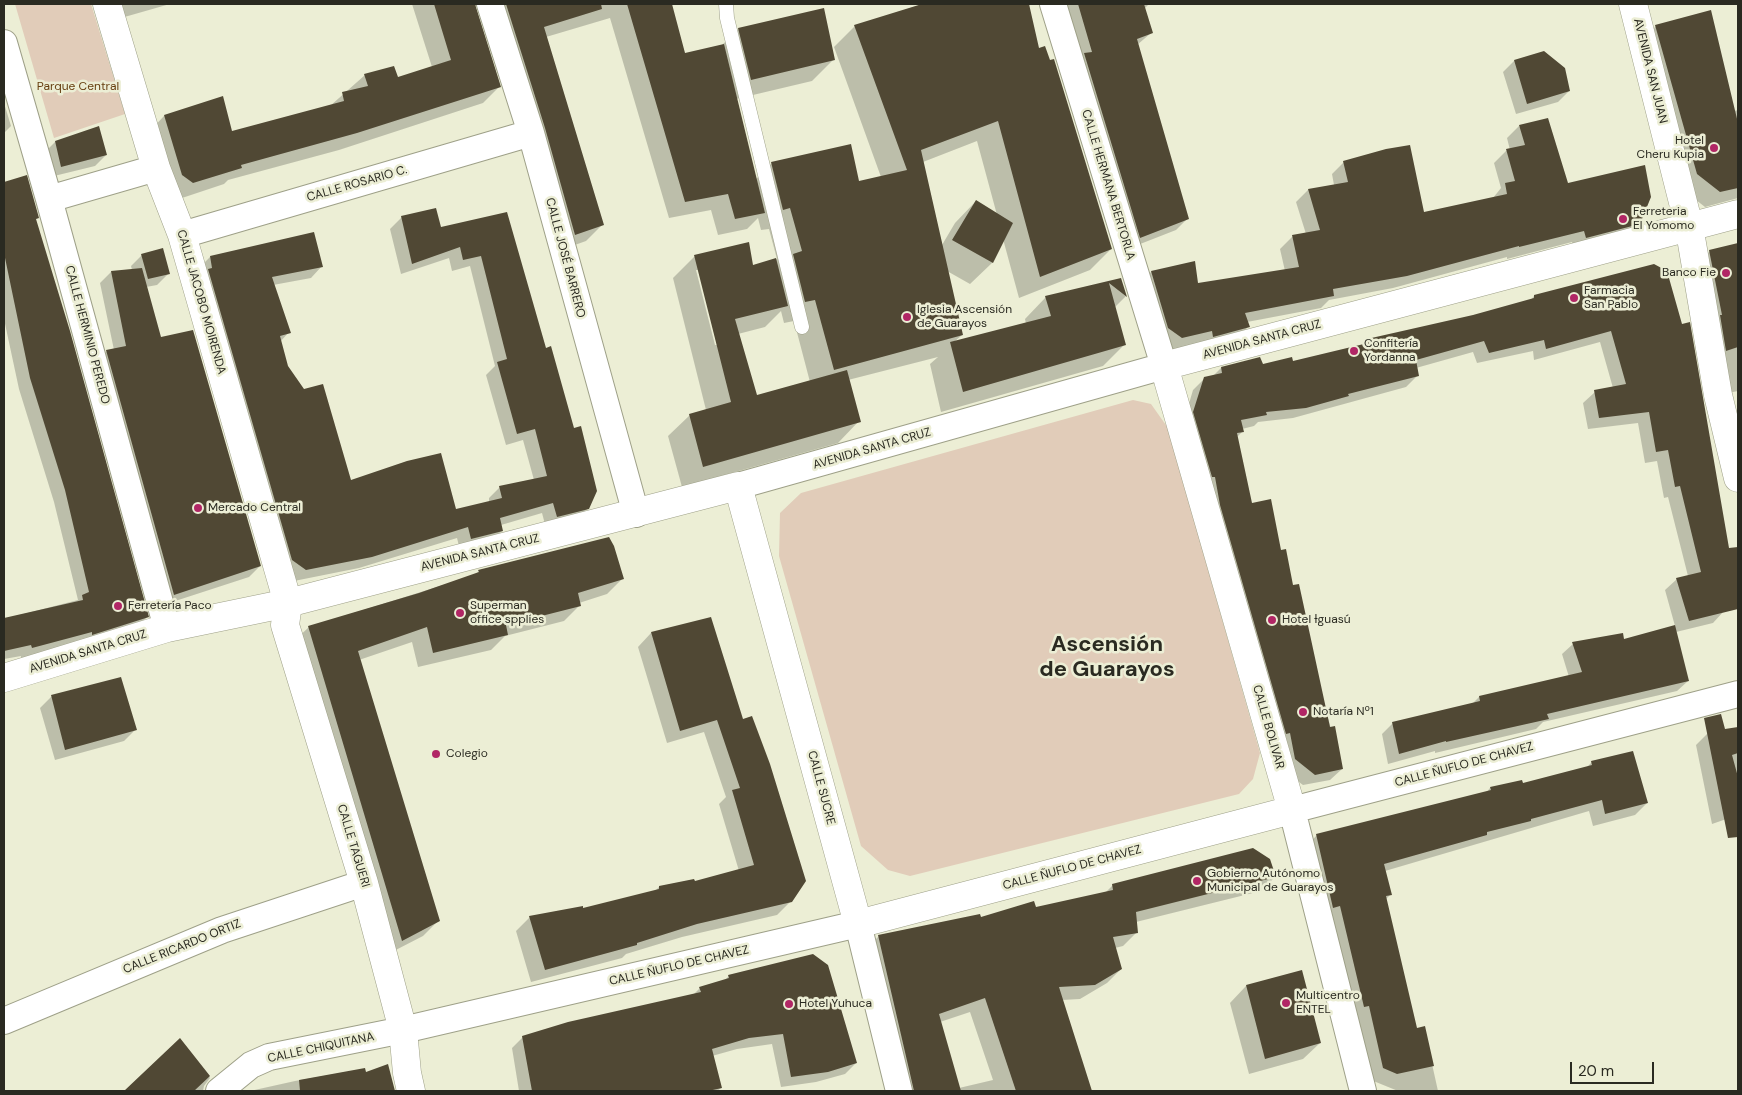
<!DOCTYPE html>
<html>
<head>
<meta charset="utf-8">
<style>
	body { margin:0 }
	#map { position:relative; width:1742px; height:1095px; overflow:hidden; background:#eceed5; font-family:"DM Sans",sans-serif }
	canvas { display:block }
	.frame { position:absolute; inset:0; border:5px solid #2a2a21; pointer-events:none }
	.scale { position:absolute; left:1570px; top:1062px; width:84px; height:22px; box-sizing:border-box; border:2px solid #2a2a21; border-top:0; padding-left:6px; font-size:15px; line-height:18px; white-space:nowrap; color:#2a2a21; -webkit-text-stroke:4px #eceed5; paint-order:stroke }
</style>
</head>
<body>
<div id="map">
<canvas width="1742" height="1095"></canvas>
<div class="frame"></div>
<div class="scale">20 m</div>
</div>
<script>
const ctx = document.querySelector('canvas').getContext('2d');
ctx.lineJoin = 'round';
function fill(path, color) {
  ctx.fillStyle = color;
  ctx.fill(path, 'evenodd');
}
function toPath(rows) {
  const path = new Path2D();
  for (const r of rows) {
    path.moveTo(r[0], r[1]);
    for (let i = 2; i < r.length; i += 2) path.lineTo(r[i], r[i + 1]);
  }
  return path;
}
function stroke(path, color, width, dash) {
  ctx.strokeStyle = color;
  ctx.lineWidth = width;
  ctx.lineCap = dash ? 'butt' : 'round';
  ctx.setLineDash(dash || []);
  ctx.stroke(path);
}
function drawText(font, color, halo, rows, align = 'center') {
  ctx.font = font + ' "DM Sans",sans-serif';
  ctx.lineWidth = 5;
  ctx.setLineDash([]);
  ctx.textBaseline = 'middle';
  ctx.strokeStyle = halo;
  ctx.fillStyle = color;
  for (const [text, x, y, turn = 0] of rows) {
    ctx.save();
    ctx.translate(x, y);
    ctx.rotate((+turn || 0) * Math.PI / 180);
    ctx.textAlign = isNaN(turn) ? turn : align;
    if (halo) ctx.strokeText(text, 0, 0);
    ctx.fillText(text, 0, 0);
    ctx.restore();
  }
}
fill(toPath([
	[15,4,91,4,125,114,54,138],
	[1133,400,1151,404,1168,428,1260,753,1253,779,1239,794,910,876,888,870,861,846,779,556,780,513,801,493]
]), '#e1ccb9');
fill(toPath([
	[118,4,170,4,121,18],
	[412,4,670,4,685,54,722,45,739,29,833,60,812,81,736,99,756,179,772,163,858,182,881,177,834,47,855,26,923,4,1028,4,1038,49,1111,249,1090,270,1019,298,1003,239,992,263,970,284,947,271,962,335,954,342,1026,324,1025,319,1046,297,1121,280,1126,296,1114,308,1124,345,1103,366,941,412,930,364,938,357,848,380,859,421,838,443,682,487,668,436,690,415,706,410,673,278,694,257,748,244,751,266,777,259,769,229,761,230,758,218,747,229,718,235,711,210,669,218,610,18,546,37,603,224,586,241,558,251,484,10,477,6,474,6,499,87,483,103,339,150,228,180,224,184,176,200,148,133,164,116,231,132,330,106,365,75,397,79,432,67],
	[977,141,997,215,976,201,955,223,942,245,923,162],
	[696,270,699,270,717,345,715,345],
	[781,311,784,323,794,321,810,382,756,397,738,334,765,327],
	[1065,4,1149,4,1144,9,1151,33,1137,45,1187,219,1176,230,1130,248],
	[1710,11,1734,111,1738,110,1738,198,1705,207,1682,189,1641,41,1656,26],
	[1544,52,1569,91,1558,102,1516,114,1503,72,1514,61],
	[4,103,11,126,4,133],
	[1519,126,1567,184,1639,223,1626,236,1574,250,1572,242,1507,259,1507,257,1393,288,1329,300,1321,308,1247,322,1248,327,1236,339,1200,343,1169,350,1139,285,1151,272,1194,262,1197,285,1285,271,1280,249,1292,237,1306,234,1296,202,1308,190,1334,185,1332,174,1344,162,1423,213,1493,198,1501,188,1494,163,1506,151,1510,150,1507,138],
	[55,142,106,155,95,166,50,177,44,153],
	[26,177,37,218,35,220,147,617,136,628,21,658,21,656,4,659,4,619,78,600,54,502,19,389,4,319,4,183],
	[506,213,588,508,576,520,546,528,542,513,501,525,502,531,490,542,460,550,457,538,359,568,294,581,199,268,210,257,322,266,311,278,273,285,289,332,280,342,287,366,350,482,455,510,489,502,489,498,500,487,534,480,523,440,506,445,486,375,495,366,470,266,452,271,449,258,401,274,390,229,402,217,440,229],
	[1738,244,1738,391,1728,393,1696,265,1710,251],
	[142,255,168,274,157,285,146,287,160,339,260,566,249,577,163,605,96,362,107,351,114,350,100,283,111,272,132,270,131,266],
	[1654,265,1728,549,1738,548,1738,575,1733,580,1724,611,1713,623,1676,632,1688,681,1677,691,1543,722,1536,729,1435,753,1435,751,1388,764,1382,734,1393,723,1472,704,1479,697,1569,677,1562,654,1573,644,1623,641,1675,626,1665,590,1677,579,1688,576,1668,497,1664,498,1657,461,1645,463,1638,423,1588,429,1583,403,1595,392,1613,388,1600,342,1534,360,1533,351,1477,363,1473,352,1416,368,1418,375,1406,387,1293,418,1258,422,1254,426,1242,429,1243,431,1237,437,1251,504,1280,551,1292,587,1342,769,1330,780,1303,785,1284,771,1183,424,1193,390,1205,378,1213,376,1221,368,1259,358,1262,365,1292,362,1361,346,1367,340,1473,316,1530,301,1534,296],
	[479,571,622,579,607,594,579,603,580,605,564,621,505,636,491,650,418,667,412,642,359,660,439,920,423,936,386,955,293,642,309,627,475,575],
	[710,619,791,901,777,915,682,937,626,954,622,958,531,982,516,931,530,917,583,910,654,892,659,887,694,883,739,871,719,804,726,797,704,732,667,743,638,647,651,633],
	[120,679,135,730,124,741,55,760,40,708,51,697],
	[1738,728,1738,815,1712,824,1696,745,1707,734],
	[1592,762,1647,803,1635,815,1593,826,1589,811,1385,871,1391,894,1385,900,1416,1029,1424,1028,1438,1091,1398,1091,1371,1080,1305,848,1317,835,1486,793,1490,788,1521,781,1522,784,1586,768],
	[1275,877,1261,891,1136,922,1137,932,1123,946,1115,948,1121,969,1107,983,1080,999,1062,1000,1090,1091,897,1091,864,951,879,936,1035,909,1105,893,1113,885],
	[970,1012,993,1080,959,1088,940,1022],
	[1301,972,1320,1043,1303,1059,1249,1074,1230,1003,1246,986],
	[729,976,856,1063,845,1074,816,1082,781,1087,772,1044,737,1049,712,1056,721,1088,717,1091,519,1091,512,1048,523,1037,692,996,700,988,725,980],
	[180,1040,210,1078,204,1086,203,1091,140,1091,134,1084],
	[387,1066,394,1091,250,1091,295,1081,364,1069,365,1073]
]), '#0003');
fill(toPath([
	[434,4,475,4,501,87,357,133,241,165,242,168,193,183,182,175,164,115,223,96,232,131,344,101,342,92,368,86,364,74,394,66,398,77,451,60],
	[506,4,601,4,602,9,544,27,604,225,575,235,545,128],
	[627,4,672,4,685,53,724,44,765,213,735,219,728,194,685,202],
	[922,4,1029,4,1039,48,1045,46,1050,60,1054,59,1112,249,1040,277,998,121,921,150,963,335,834,370,815,300,805,302,793,254,802,251,790,208,783,210,771,162,851,144,859,181,907,170,854,25],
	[1078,4,1144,4,1153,33,1137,39,1189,219,1140,238,1084,53,1092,52],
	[824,8,835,60,751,80,738,28],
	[1711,10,1738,123,1738,188,1720,192,1697,174,1655,25],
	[1544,51,1565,68,1570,91,1527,104,1514,60],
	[1548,118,1568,183,1645,165,1651,197,1640,224,1586,238,1584,231,1519,247,1519,246,1407,276,1333,289,1334,296,1245,313,1250,327,1213,337,1212,331,1182,338,1168,328,1151,271,1195,261,1198,283,1299,267,1292,235,1320,230,1308,189,1348,182,1343,161,1386,149,1410,145,1424,212,1507,194,1505,183,1515,181,1506,149,1525,145,1519,125],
	[99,126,107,155,61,167,55,141],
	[27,175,39,218,36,219,70,331,149,617,92,635,92,632,32,648,31,645,4,651,4,618,83,600,82,595,89,592,65,490,30,378,4,253,4,182],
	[976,200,1013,223,993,263,952,240],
	[436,208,441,227,507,212,546,348,551,346,574,428,581,426,597,491,589,509,557,517,553,503,500,518,503,531,471,539,468,527,372,557,306,570,292,560,208,269,212,268,210,256,314,232,323,267,272,277,291,333,280,336,288,366,304,389,323,384,351,480,407,461,441,453,456,509,502,498,499,486,547,476,535,429,517,434,497,362,507,359,481,256,463,260,460,247,412,264,401,216],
	[749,242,753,265,776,258,788,306,735,319,757,395,847,370,861,422,703,467,689,414,731,402,694,255],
	[1738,243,1738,347,1726,351,1720,315,1722,315,1709,250],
	[163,248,170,274,148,279,141,254],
	[1654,264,1667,271,1682,324,1690,322,1729,548,1738,547,1738,609,1689,621,1676,578,1701,572,1680,486,1675,487,1668,450,1656,452,1649,412,1599,418,1594,390,1626,384,1611,331,1546,349,1544,340,1489,353,1484,341,1416,360,1419,376,1348,394,1349,396,1306,408,1266,412,1267,415,1241,420,1244,432,1237,433,1252,503,1271,499,1281,550,1286,549,1293,585,1299,584,1330,727,1335,726,1343,769,1315,775,1295,759,1290,733,1286,734,1220,505,1215,477,1212,477,1193,412,1204,377,1222,373,1221,367,1260,357,1263,364,1292,357,1293,361,1368,343,1367,339,1473,315,1534,298,1534,295],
	[142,268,161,337,193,330,261,566,174,595,106,350,126,346,111,271],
	[1121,278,1127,297,1109,283,1126,345,963,392,950,342,1051,316,1045,296],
	[609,537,614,546,624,579,578,593,581,606,506,625,508,635,433,653,427,627,358,651,440,921,402,941,308,626,419,593,479,572,478,570],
	[711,617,743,719,752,716,770,764,806,881,792,902,697,924,637,943,637,945,545,970,529,916,583,906,583,908,659,889,659,886,694,879,695,881,754,865,732,790,740,788,717,720,680,731,651,632],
	[1675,625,1689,681,1547,714,1549,719,1446,742,1446,741,1399,754,1392,722,1480,701,1479,696,1582,672,1572,642,1623,633,1624,639],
	[121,677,137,730,65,750,51,695],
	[1721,714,1725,729,1738,727,1738,753,1732,755,1738,777,1738,837,1728,838,1704,718],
	[1633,751,1648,803,1605,814,1602,800,1531,819,1531,821,1487,832,1487,835,1384,864,1392,895,1386,896,1417,1028,1425,1026,1434,1066,1397,1074,1383,1068,1369,1006,1364,1007,1340,906,1333,908,1316,834,1491,790,1490,787,1522,780,1523,783,1592,765,1591,761],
	[1253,848,1270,859,1276,877,1136,912,1138,933,1113,937,1122,969,1095,985,1059,987,1092,1091,1016,1091,985,998,939,1014,961,1091,914,1091,878,935,980,914,981,917,1034,901,1036,907,1113,890,1112,884],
	[813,954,828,965,857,1063,828,1072,791,1077,783,1034,749,1038,712,1049,722,1088,708,1091,532,1091,522,1036,568,1022,701,992,699,987,729,978,728,975],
	[1302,970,1321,1043,1265,1059,1246,985],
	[180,1038,210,1076,194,1091,124,1091],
	[388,1064,395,1091,300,1091,299,1080,365,1068,366,1072]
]), '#504834');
const lane = toPath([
	[726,4,727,18,802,327]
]);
const street = toPath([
	[490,4,531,133,636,514],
	[4,43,49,199,167,628],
	[49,199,156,168],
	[182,235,531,133],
	[738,486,1164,366,1053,4],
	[4,1021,222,930,364,883],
	[219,1091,251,1065,269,1057,403,1030,858,924,899,1091],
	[1363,1091,1292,810,1738,694]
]);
const secondary = toPath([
	[107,4,156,168,182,235,288,603,285,625,364,883,403,1030,407,1073,411,1091],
	[1633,4,1689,226,1718,395,1738,478]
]);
const primary = toPath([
	[4,678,167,628,288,603,738,486,858,924,1292,810,1164,366,1738,214]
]);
stroke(lane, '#9ea088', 15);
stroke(street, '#9ea088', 28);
stroke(secondary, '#9ea088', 29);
stroke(primary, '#9ea088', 29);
stroke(lane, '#fff', 14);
stroke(street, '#fff', 26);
stroke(secondary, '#fff', 28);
stroke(primary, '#fff', 28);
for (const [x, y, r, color] of [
	[1714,148,5,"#b12665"],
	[1623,219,5,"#b12665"],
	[1726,273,5,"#b12665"],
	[1574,298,5,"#b12665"],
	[907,317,5,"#b12665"],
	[1354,351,5,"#b12665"],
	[198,508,5,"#b12665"],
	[118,606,5,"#b12665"],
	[460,613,5,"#b12665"],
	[1272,620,5,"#b12665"],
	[1303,712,5,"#b12665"],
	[436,754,5,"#b12665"],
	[1197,881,5,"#b12665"],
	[1286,1003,5,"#b12665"],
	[789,1004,5,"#b12665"]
]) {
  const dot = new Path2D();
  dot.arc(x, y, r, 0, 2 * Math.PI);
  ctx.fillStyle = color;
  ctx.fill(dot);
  stroke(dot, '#eceed5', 2);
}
drawText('12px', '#2a2a21', '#eceed5', [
	["AVENIDA SAN JUAN",1650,71,76],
	["CALLE ROSARIO C.",357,184,-16],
	["CALLE HERMANA BERTORLA",1108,185,73],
	["CALLE JOSÉ BARRERO",565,258,75],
	["CALLE JACOBO MOIRENDA",201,302,74],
	["CALLE HERMINIO PEREDO",87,335,75],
	["AVENIDA SANTA CRUZ",1262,340,-15],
	["AVENIDA SANTA CRUZ",872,449,-16],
	["AVENIDA SANTA CRUZ",480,553,-14],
	["AVENIDA SANTA CRUZ",88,652,-17],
	["CALLE BOLIVAR",1268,727,74],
	["CALLE ÑUFLO DE CHAVEZ",1464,765,-15],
	["CALLE SUCRE",821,788,75],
	["CALLE TAGUERI",353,846,73],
	["CALLE ÑUFLO DE CHAVEZ",1072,868,-15],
	["CALLE RICARDO ORTIZ",182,947,-22],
	["CALLE ÑUFLO DE CHAVEZ",679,966,-13],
	["CALLE CHIQUITANA",321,1048,-12]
]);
drawText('12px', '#673f10', '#eceed5', [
	["Parque Central",78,87]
]);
drawText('12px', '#2a2a21', '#eceed5', [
	["Hotel",1704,141,"right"],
	["Cheru Kupia",1704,155,"right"],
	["Ferreteria",1633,212],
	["El Yomomo",1633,226],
	["Banco Fie",1716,273,"right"],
	["Farmacia",1584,291],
	["San Pablo",1584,305],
	["Iglesia Ascensión",917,310],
	["de Guarayos",917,324],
	["Confitería",1364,344],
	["Yordanna",1364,358],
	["Mercado Central",208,508],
	["Ferretería Paco",128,606],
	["Superman",470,606],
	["office spplies",470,620],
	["Hotel Ɨguasú",1282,620],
	["Notaría Nº1",1313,712],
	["Colegio",446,754],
	["Gobierno Autónomo",1207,874],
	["Municipal de Guarayos",1207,888],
	["Multicentro",1296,996],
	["ENTEL",1296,1010],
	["Hotel Yuhuca",799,1004]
], 'left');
drawText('bold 22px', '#2a2a21', '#eceed5', [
	["Ascensión",1107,645],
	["de Guarayos",1107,670]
]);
</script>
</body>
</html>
